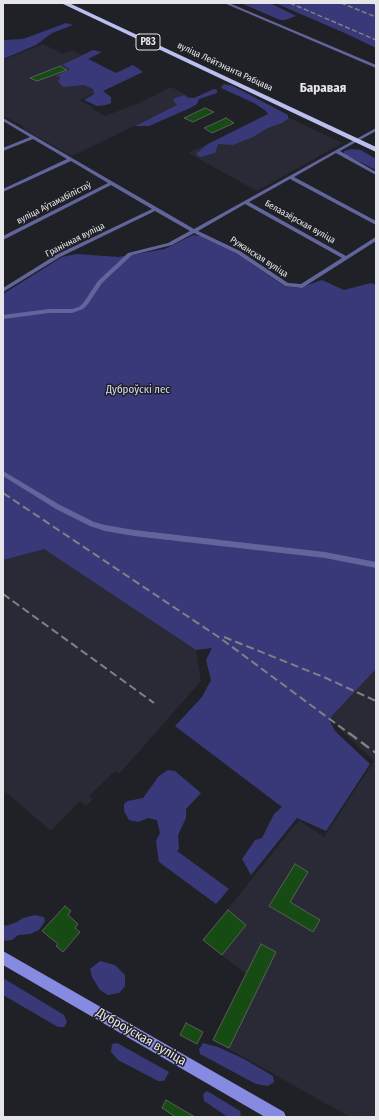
<!DOCTYPE html>
<html>
<head>
<meta charset="utf-8">
<style>
	body { margin:0 }
	#map { position:relative; width:379px; height:1120px; overflow:hidden; background:#202127; font-family:"Fira Sans Condensed",sans-serif }
	canvas { display:block }
	.frame { position:absolute; inset:0; border:4px solid #e6e6ea; pointer-events:none }
</style>
</head>
<body>
<div id="map">
<canvas width="379" height="1120"></canvas>
<div class="frame"></div>
</div>
<script>
const ctx = document.querySelector('canvas').getContext('2d');
ctx.lineJoin = 'round';
function fill(path, color) {
  ctx.fillStyle = color;
  ctx.fill(path, 'evenodd');
}
function toPath(rows) {
  const path = new Path2D();
  for (const r of rows) {
    path.moveTo(r[0], r[1]);
    for (let i = 2; i < r.length; i += 2) path.lineTo(r[i], r[i + 1]);
  }
  return path;
}
function stroke(path, color, width, dash) {
  ctx.strokeStyle = color;
  ctx.lineWidth = width;
  ctx.lineCap = dash ? 'butt' : 'round';
  ctx.setLineDash(dash || []);
  ctx.stroke(path);
}
function drawText(font, color, halo, rows, align = 'center') {
  ctx.font = font + ' "Fira Sans Condensed",sans-serif';
  ctx.lineWidth = 3;
  ctx.setLineDash([]);
  ctx.textBaseline = 'middle';
  ctx.strokeStyle = halo;
  ctx.fillStyle = color;
  for (const [text, x, y, turn = 0] of rows) {
    ctx.save();
    ctx.translate(x, y);
    ctx.rotate((+turn || 0) * Math.PI / 180);
    ctx.textAlign = isNaN(turn) ? turn : align;
    if (halo) ctx.strokeText(text, 0, 0);
    ctx.fillText(text, 0, 0);
    ctx.restore();
  }
}
fill(toPath([
	[43,44,63,54,72,50,125,78,80,100,93,107,91,108,105,116,139,103,171,87,192,98,72,156,25,130,22,125,3,116,3,60],
	[277,112,342,143,257,191,188,153],
	[40,546,196,650,201,681,119,774,115,771,89,796,93,799,86,806,80,801,51,831,3,790,3,560],
	[376,669,376,1117,350,1117,213,1040,246,974,203,940,299,820,324,837,374,761,329,719]
]), '#292a35');
fill(toPath([
	[241,3,270,3,296,16,285,20,280,20],
	[275,3,376,3,376,48,347,34],
	[66,23,73,25,52,33,36,45,3,59,3,40,23,39],
	[93,50,102,52,88,59,116,73,133,65,143,72,103,91,111,97,111,103,106,105,97,106,84,100,94,94,93,89,84,85,63,87,58,81,61,77,56,76,70,69,62,65],
	[224,84,233,86,271,106,288,115,288,119,282,123,268,128,253,137,233,145,218,144,215,153,200,157,196,154,208,144,268,114,266,111,254,103,223,89,221,87],
	[214,89,217,90,217,93,199,99,197,104,190,108,149,126,135,126,177,105,173,100,175,98,184,95,188,98,194,98],
	[351,149,361,150,376,159,376,170,344,154,344,151],
	[193,235,201,236,233,251,284,286,299,288,322,280,344,290,371,283,376,285,376,669,329,719,335,731,370,764,326,831,297,818,251,875,242,859,255,840,262,838,274,814,282,807,175,726,202,697,211,680,206,660,212,648,196,650,44,549,3,560,3,294,62,257,76,254,119,257,165,249],
	[168,770,175,771,201,793,186,809,186,818,178,835,179,849,177,851,229,889,216,904,159,862,156,841,160,833,157,820,148,818,138,822,129,820,124,811,124,804,128,801,143,798,159,776],
	[35,915,44,917,45,921,39,930,30,934,18,935,12,940,3,941,3,924,6,926,17,922,23,918],
	[100,961,115,965,125,975,125,986,119,993,108,995,100,990,92,977,90,969],
	[3,978,64,1015,67,1022,64,1027,58,1027,3,995],
	[117,1043,169,1072,164,1081,158,1081,118,1060,111,1052,112,1044],
	[203,1043,218,1047,244,1059,273,1076,274,1082,268,1086,256,1084,200,1054,199,1049],
	[207,1091,240,1111,241,1117,228,1117,204,1101,203,1094]
]), '#393979');
const building = toPath([
	[60,66,67,70,37,81,30,78,60,66],
	[205,108,214,112,193,122,184,118,205,108],
	[226,118,234,123,212,133,204,128,226,118],
	[295,864,308,872,290,902,320,920,313,932,269,906,295,864],
	[65,906,71,911,68,915,78,924,75,928,80,932,63,952,56,946,58,944,42,931,65,906],
	[228,910,246,925,222,955,203,940,228,910],
	[261,944,276,952,229,1048,213,1040,261,944],
	[186,1023,203,1032,197,1044,180,1035,186,1023],
	[166,1100,195,1117,176,1117,162,1108,166,1100]
]);
fill(building, '#164c14');
stroke(building, '#5a5e59', 1);
fill(toPath([
	[224,3,229,3,376,65,376,68,224,3],
	[3,118,194,229,376,128,376,131,340,151,376,172,376,175,336,153,294,177,376,221,376,225,290,179,249,202,346,256,374,238,376,237,376,241,302,288,285,286,236,253,194,233,172,245,132,255,102,283,88,304,83,309,72,313,49,313,3,319,3,315,49,309,72,309,79,307,84,302,98,281,128,253,168,243,190,231,155,211,60,257,3,292,3,288,56,255,152,209,111,185,3,240,3,236,108,183,71,161,3,192,3,189,67,159,33,139,3,151,3,148,30,137,3,121,3,118],
	[245,204,342,258,301,284,288,283,240,251,198,231,245,204],
	[3,471,60,505,94,522,105,525,134,530,325,552,376,562,376,568,325,558,134,536,105,531,90,526,56,509,3,476,3,471]
]), '#61659b');
fill(toPath([
	[3,951,284,1112,286,1117,265,1117,3,965,3,951]
]), '#868ae1');
fill(toPath([
	[61,3,69,3,376,147,376,152,61,3]
]), '#babfee');
stroke(toPath([
	[290,3,376,40],
	[341,3,376,17],
	[373,3,376,5]
]), '#808085', 1.5, [5, 2.5]);
stroke(toPath([
	[3,493,220,638,350,734],
	[3,594,154,703],
	[224,637,326,678,376,701]
]), '#808085', 2, [8, 4]);
stroke(toPath([
	[349,733,376,753]
]), '#808085', 2.5, [10, 5]);
drawText('9px', '#e6e6ea', '#202127', [
	["вуліца Лейтэнанта Рабцава",225,67,25],
	["вуліца Аўтамабілістаў",54,203,-27],
	["Белаазёрская вуліца",300,222,29],
	["Гранічная вуліца",75,240,-27],
	["Ружанская вуліца",259,257,33]
]);
for (const [x, y, w] of [
	[148,42,24]
]) {
  const box = new Path2D();
  box.roundRect(x - w / 2, y - 8, w, 16, 3);
  ctx.fillStyle = '#202127';
  ctx.fill(box);
  stroke(box, '#e6e6ea', 1);
}
drawText('bold 10px', '#e6e6ea', null, [
	["Р83",148,42]
]);
drawText('11px', '#d8dbf2', '#202127', [
	["Дуброўскі лес",138,390]
]);
drawText('bold 13px', '#e6e6ea', '#202127', [
	["Баравая",323,88]
]);
drawText('13px', '#e6e6ea', '#202127', [
	["Дуброўская вуліца",141,1037,30]
]);
</script>
</body>
</html>
